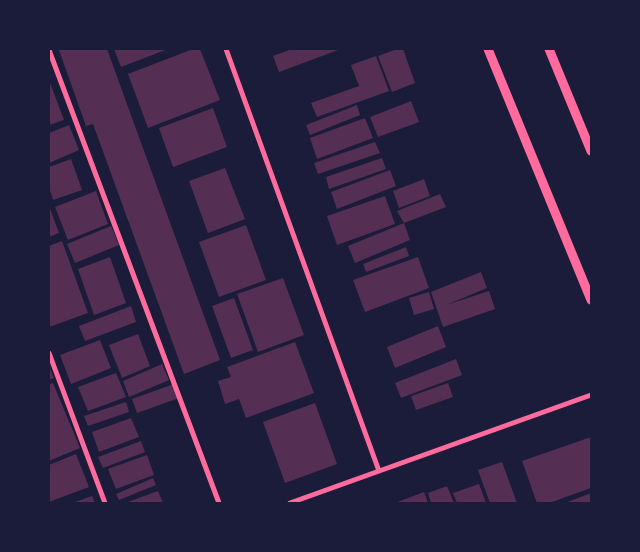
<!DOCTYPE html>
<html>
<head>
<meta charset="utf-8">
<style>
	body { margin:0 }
	#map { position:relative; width:640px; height:552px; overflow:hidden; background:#1b1b3a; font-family:"PT Serif",serif }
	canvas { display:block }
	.frame { position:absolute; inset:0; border:50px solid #1b1b3a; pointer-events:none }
</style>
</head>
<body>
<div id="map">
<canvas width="640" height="552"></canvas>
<div class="frame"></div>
</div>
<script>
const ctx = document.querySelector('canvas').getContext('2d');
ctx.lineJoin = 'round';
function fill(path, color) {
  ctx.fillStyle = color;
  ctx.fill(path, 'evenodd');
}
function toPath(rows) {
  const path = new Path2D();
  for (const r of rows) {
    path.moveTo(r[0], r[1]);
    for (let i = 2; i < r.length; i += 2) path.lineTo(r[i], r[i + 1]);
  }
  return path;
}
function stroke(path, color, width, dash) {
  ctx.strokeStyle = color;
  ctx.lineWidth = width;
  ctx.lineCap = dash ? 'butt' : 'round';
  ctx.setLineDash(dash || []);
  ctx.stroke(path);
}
fill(toPath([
	[63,49,107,49,220,360,184,374,93,124,86,126,59,50],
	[114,49,168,49,121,67],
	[193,49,200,49,220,100,148,128,128,74],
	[292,49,341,49,279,72,273,56],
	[397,49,403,49,415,83,392,92,378,56],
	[376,56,389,91,317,117,311,103,359,86,351,65],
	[49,80,64,120,49,125],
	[411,101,419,122,378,137,370,117],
	[357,105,360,115,310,135,306,125],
	[213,108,227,147,173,167,159,128],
	[365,118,373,138,317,159,310,138],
	[69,125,79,150,49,163,49,133],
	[375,142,380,153,318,174,314,163],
	[382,158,386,169,329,189,326,177],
	[71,159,82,190,53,200,49,187,49,167],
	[225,168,245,219,208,233,189,181],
	[390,170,396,186,337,209,331,192],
	[424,179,430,196,399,208,393,191],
	[96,191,108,224,68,240,55,207],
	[440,194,446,207,404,223,410,240,355,263,348,246,404,223,397,211],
	[385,196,395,224,337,245,327,216],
	[49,206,59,233,49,237],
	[246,225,266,280,219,297,199,242],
	[111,226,119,245,75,263,67,244],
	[62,241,88,313,49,327,49,246],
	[406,247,409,256,366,272,363,264],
	[110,257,126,303,94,315,78,269],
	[418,257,429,288,365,312,353,280],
	[481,272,487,288,446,305,489,291,495,309,443,327,431,292],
	[283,278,304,335,258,352,237,294],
	[429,292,434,309,414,315,409,298],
	[234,298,253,350,231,358,212,306],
	[131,306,136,322,85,341,79,326],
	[438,326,446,347,395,368,387,347],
	[138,334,150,366,122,378,109,345],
	[100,340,111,368,71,384,60,355],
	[295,342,314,393,246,418,239,399,225,404,218,381,231,377,227,367],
	[456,359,462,375,401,398,395,383],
	[162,364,169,380,129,397,123,381],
	[49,366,54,378,49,380],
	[116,373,126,397,88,411,78,387],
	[53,383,80,448,49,461,49,384],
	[448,383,453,397,416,410,411,396],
	[174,384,179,398,137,413,132,399],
	[126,402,129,412,88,426,84,416],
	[315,403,337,464,285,483,263,422],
	[131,418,139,437,99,452,92,432],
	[591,437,591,488,549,503,537,503,522,461],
	[141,441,145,452,103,468,98,457],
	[76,454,89,487,49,502,49,465],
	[147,455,154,475,116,489,108,469],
	[502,462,517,503,490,503,478,470],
	[153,478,156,485,119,500,116,494],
	[479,484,486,503,457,503,453,493],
	[447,486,454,503,431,503,428,493],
	[158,491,163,503,125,503],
	[424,492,428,503,395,503],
	[591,493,591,503,565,503],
	[92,496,95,503,72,503]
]), '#542f53');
stroke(toPath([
	[226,49,379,471],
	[49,50,219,503],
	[49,353,105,503],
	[290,503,591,395]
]), '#ff6b9d', 5);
stroke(toPath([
	[488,49,591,300],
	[549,49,591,151]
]), '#ff6b9d', 9);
</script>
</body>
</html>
